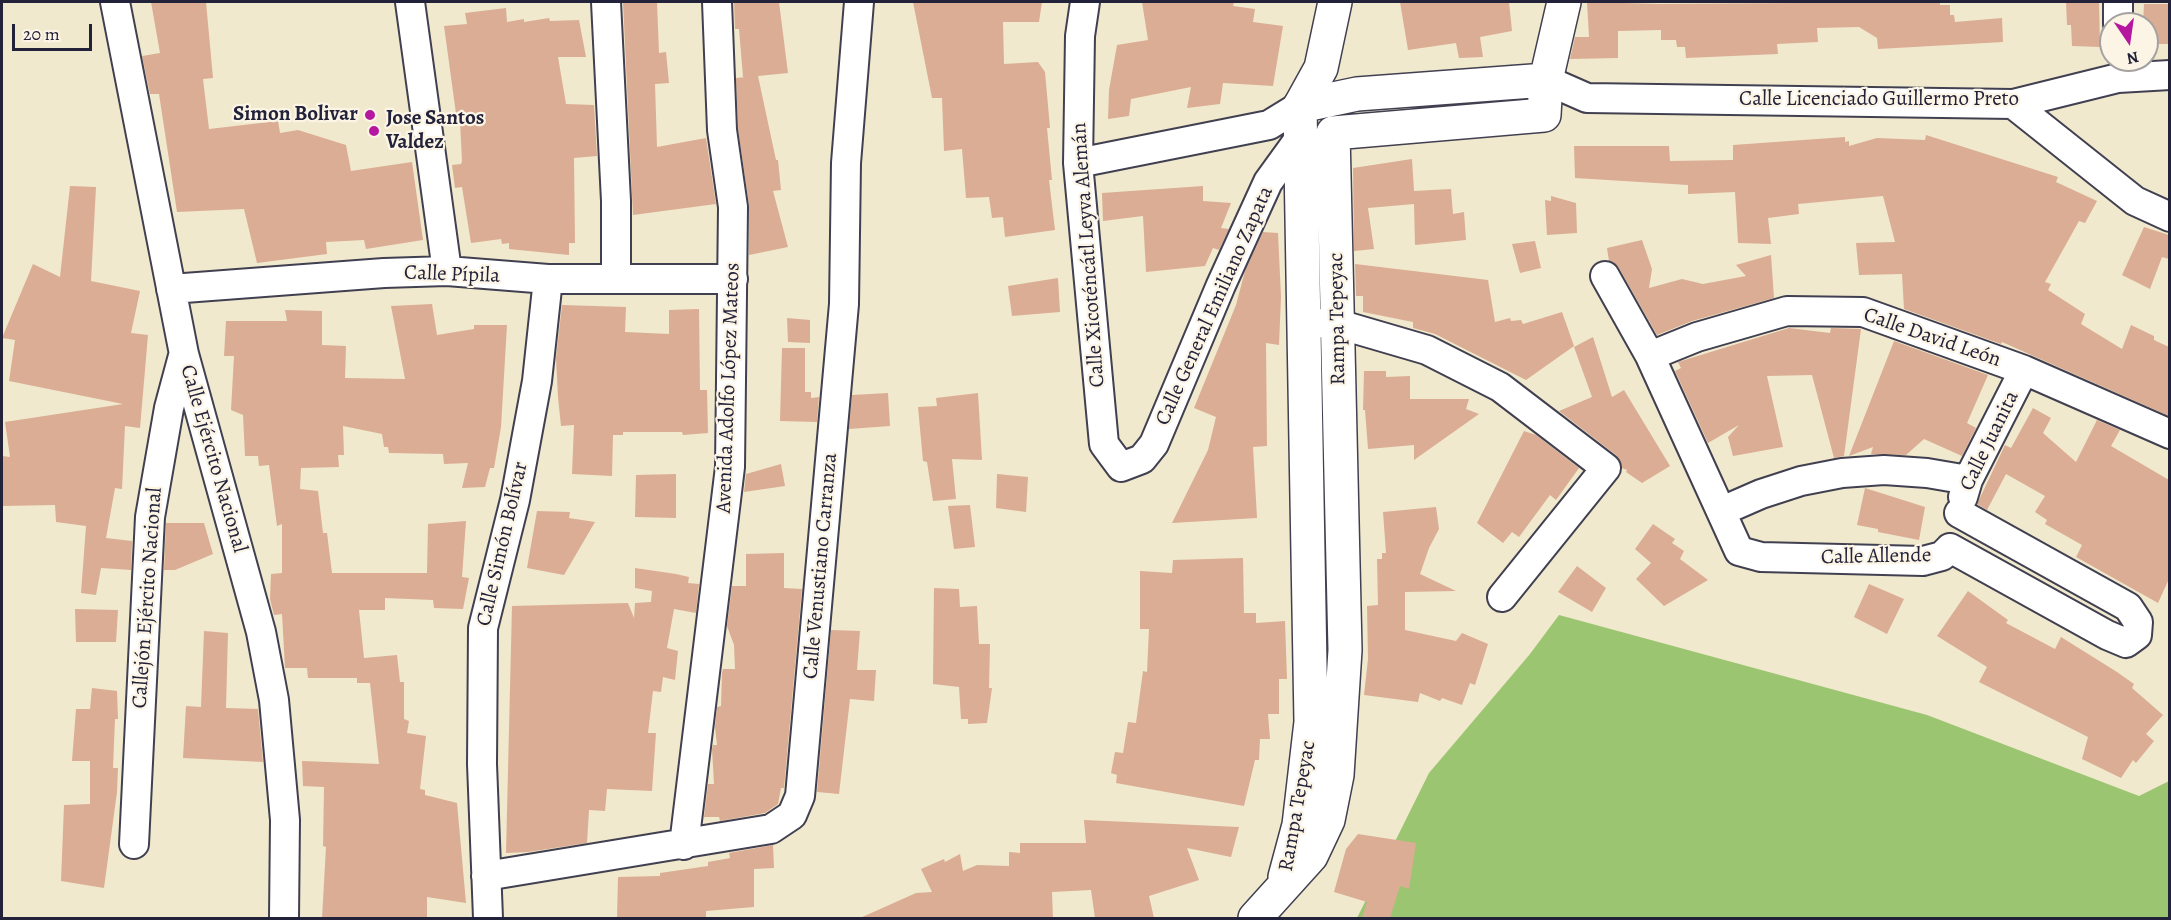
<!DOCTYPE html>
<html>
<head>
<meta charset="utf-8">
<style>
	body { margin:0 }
	#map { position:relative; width:2171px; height:920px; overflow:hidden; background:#f0e9cd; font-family:Alegreya,serif }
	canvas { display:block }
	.frame { position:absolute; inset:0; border:3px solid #22223b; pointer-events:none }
	.north { position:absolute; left:2099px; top:12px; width:60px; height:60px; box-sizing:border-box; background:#fcf5e5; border:2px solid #a5a1a1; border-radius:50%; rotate:167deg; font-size:16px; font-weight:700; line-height:24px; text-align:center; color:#22223b }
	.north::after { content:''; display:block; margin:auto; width:21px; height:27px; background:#b5179e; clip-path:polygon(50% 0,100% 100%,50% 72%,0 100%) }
	.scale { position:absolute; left:12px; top:24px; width:80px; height:27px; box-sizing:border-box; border:3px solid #22223b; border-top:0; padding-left:8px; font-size:18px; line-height:21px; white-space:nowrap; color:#22223b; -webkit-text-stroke:4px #fcf5e5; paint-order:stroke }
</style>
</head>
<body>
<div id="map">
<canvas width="2171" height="920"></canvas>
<div class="frame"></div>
<div class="north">N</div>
<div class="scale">20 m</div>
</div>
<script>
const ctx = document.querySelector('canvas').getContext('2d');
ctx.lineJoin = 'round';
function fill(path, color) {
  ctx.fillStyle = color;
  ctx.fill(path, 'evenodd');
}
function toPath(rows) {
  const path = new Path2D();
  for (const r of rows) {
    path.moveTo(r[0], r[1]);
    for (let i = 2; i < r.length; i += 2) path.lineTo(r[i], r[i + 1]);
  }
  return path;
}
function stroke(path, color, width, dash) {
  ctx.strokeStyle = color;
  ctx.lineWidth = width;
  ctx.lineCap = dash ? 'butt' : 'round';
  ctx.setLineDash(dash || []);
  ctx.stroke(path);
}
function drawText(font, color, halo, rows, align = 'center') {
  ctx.font = font + ' Alegreya,serif';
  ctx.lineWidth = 4.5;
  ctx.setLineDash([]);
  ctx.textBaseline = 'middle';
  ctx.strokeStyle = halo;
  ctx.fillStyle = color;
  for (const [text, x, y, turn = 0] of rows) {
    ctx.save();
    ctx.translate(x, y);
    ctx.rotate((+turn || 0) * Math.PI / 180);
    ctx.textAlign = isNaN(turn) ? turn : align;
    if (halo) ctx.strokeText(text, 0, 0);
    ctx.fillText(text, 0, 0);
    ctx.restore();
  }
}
fill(toPath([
	[1559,615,1927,715,2139,796,2169,781,2169,918,1357,918,1429,773,1530,654]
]), '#9cc571');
fill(toPath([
	[151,2,206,2,213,78,203,79,209,129,278,121,280,133,298,130,346,145,351,171,412,162,423,240,366,249,364,240,326,242,327,254,257,263,244,209,177,212,159,94,150,94,142,56,160,53],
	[623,2,657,2,659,53,666,52,669,83,655,84,657,147,706,138,716,204,633,215],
	[734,2,779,2,788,73,758,76,776,160,778,160,781,190,773,191,788,247,749,255,749,205,738,129,736,78,746,77,743,77,739,29,735,29],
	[913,2,1042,2,1039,22,1003,22,1004,64,1038,62,1045,72,1050,128,1047,128,1052,180,1049,180,1055,230,1005,237,1003,217,992,218,989,197,966,198,962,149,944,151,942,98,932,98],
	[1142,2,1234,2,1233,6,1255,9,1253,22,1283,26,1273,86,1223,83,1220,104,1187,108,1191,87,1131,99,1129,116,1108,119,1109,90,1117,45,1148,40],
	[1400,2,1509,2,1512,31,1480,37,1483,57,1459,58,1456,43,1408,50],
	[1587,2,1660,4,1940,2,1940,5,1950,5,1950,15,1954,15,1955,22,2002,18,2003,42,1878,49,1877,38,1859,27,1817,28,1818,42,1777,44,1778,54,1686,58,1685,47,1677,47,1676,40,1661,40,1661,30,1618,31,1618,58,1570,59,1575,37,1589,37],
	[2066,2,2099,2,2100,47,2072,46,2071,25,2067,25],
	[2144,4,2169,4,2169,44,2147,44,2147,24,2143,24],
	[506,8,507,22,524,19,524,22,549,18,550,21,579,20,586,57,558,57,566,104,594,105,597,156,574,158,575,243,569,243,569,255,509,249,509,243,502,244,501,239,471,243,462,187,455,188,452,165,461,164,462,161,460,121,457,121,444,26,467,24,465,13],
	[1926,135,2058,177,2056,182,2097,201,2085,223,2079,221,2045,282,2051,284,2048,290,2085,314,2081,324,2122,349,2131,325,2154,336,2154,340,2169,347,2169,416,2002,342,2001,344,1904,309,1902,274,1859,275,1856,243,1895,242,1883,196,1798,204,1799,214,1768,218,1771,244,1738,243,1735,192,1688,194,1688,185,1575,178,1574,146,1669,146,1670,161,1733,160,1733,145,1845,137,1845,142,1849,141,1849,146,1877,138,1925,140],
	[1412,159,1414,191,1451,189,1453,214,1464,212,1466,240,1415,245,1414,204,1368,208,1374,249,1354,251,1353,168],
	[70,186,96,187,91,281,140,291,131,333,148,335,140,428,125,426,122,489,115,488,106,538,132,541,131,570,101,568,96,595,81,593,86,526,56,522,55,505,2,506,2,456,10,457,5,422,123,404,9,381,15,340,2,338,33,264,60,277],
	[1203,186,1203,201,1231,203,1221,228,1229,229,1219,250,1213,248,1205,266,1146,272,1143,216,1103,221,1102,193],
	[1551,196,1576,203,1577,233,1547,235,1545,200,1551,201],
	[2144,227,2169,235,2169,259,2162,257,2150,289,2122,275],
	[1263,232,1278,233,1281,297,1279,345,1266,343,1267,446,1253,447,1257,518,1172,523,1208,450,1216,417,1194,408,1236,305,1245,271],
	[1642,240,1652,269,1649,288,1682,279,1703,284,1746,276,1736,265,1771,255,1774,298,1692,321,1657,335,1619,268,1609,261,1607,248],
	[1535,241,1541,268,1520,273,1512,244],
	[1355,264,1488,280,1495,322,1510,318,1511,321,1521,320,1523,324,1562,312,1574,346,1526,380,1435,334,1413,328,1413,322,1363,312,1363,296,1356,296],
	[1058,278,1060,312,1012,316,1008,286],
	[432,304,437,335,474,329,474,325,507,325,501,427,494,468,490,468,485,487,462,488,468,463,444,464,443,454,389,453,388,447,384,447,382,434,343,426,344,455,338,455,339,467,301,468,300,489,318,491,323,533,327,533,332,573,427,573,428,524,466,521,462,577,469,578,463,609,434,608,433,600,385,598,385,610,359,610,364,658,397,655,400,682,404,682,404,719,409,721,407,733,426,736,420,789,425,790,425,795,457,803,466,903,427,897,427,918,322,918,326,847,323,846,324,787,303,786,302,761,379,764,370,683,357,683,357,678,308,678,307,668,285,668,282,614,274,615,270,599,271,574,282,573,282,524,277,526,269,465,259,466,258,456,245,456,243,415,231,410,234,356,224,356,226,321,287,321,285,310,322,311,322,345,346,346,345,378,405,379,391,306],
	[562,305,626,307,625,332,669,334,669,310,699,309,700,390,707,390,708,433,683,435,682,432,623,432,623,435,613,435,612,476,572,474,574,425,561,426,558,397,556,358],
	[787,318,810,320,810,343,788,342],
	[1789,328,1830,333,1831,328,1861,329,1844,456,1834,458,1812,375,1767,376,1783,447,1733,456,1728,437,1739,425,1708,443,1675,371,1681,368,1678,362],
	[1593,337,1612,397,1624,390,1670,466,1642,483,1626,472,1627,470,1622,468,1616,455,1559,411,1592,397,1574,347],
	[1894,341,1988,375,1967,423,1976,428,1962,456,1924,439,1906,455,1871,454,1873,447,1849,456],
	[782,348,805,348,805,392,811,392,811,398,819,397,817,422,780,421],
	[1364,371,1386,371,1386,377,1410,376,1410,399,1469,399,1466,409,1479,414,1414,460,1414,445,1368,449,1365,410,1363,410],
	[888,393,890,426,849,429,852,395],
	[978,393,982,460,952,459,956,499,933,501,927,462,923,461,918,407,937,406,936,398],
	[2033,408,2051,418,2043,433,2076,462,2097,420,2120,430,2111,446,2169,480,2169,579,2158,603,2076,557,2082,545,2045,524,2047,520,2035,512,2045,496,2006,474,1987,510,1977,504,2005,445,2011,448],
	[1524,431,1536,435,1579,468,1556,500,1550,495,1519,537,1512,532,1503,543,1477,523],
	[781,464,785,486,744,492,746,474],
	[676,474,676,518,635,517,636,475],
	[997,474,1028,477,1026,512,996,508],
	[1865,488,1925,507,1919,540,1878,532,1878,529,1857,525],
	[970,505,975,547,954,549,948,506],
	[1436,507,1439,529,1429,548,1420,574,1456,591,1405,592,1405,630,1456,641,1462,633,1488,644,1475,685,1470,683,1462,705,1442,698,1440,701,1420,693,1418,702,1364,695,1368,659,1367,606,1378,605,1377,559,1382,559,1382,553,1386,553,1383,512],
	[537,511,570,512,569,518,595,522,564,575,527,568],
	[166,523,204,523,213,554,175,570,164,570],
	[1653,524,1675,539,1672,543,1684,551,1680,559,1708,580,1664,606,1636,579,1651,563,1635,549],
	[784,553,784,588,802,589,784,788,781,788,778,804,765,813,720,821,719,817,704,817,708,784,714,784,712,749,713,745,717,745,715,727,717,707,721,706,722,673,723,669,735,669,734,645,727,626,732,586,746,586,746,554],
	[1243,558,1244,613,1256,613,1256,623,1285,621,1287,679,1279,679,1279,714,1268,714,1270,739,1260,739,1259,760,1255,760,1244,806,1116,783,1117,775,1111,773,1115,752,1123,753,1128,722,1136,723,1143,671,1147,672,1149,629,1140,629,1140,571,1172,573,1173,560],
	[1577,566,1606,588,1592,612,1558,592],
	[635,568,676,574,689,577,688,583,699,584,696,613,674,609,667,648,678,651,675,680,663,677,661,692,653,691,648,733,656,733,652,791,607,789,605,811,589,810,587,843,528,852,506,853,512,606,628,603,634,618,635,603,651,602,652,591,635,588],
	[1869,584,1904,599,1887,634,1854,617],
	[934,588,959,589,960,607,977,606,979,644,990,644,989,688,992,688,987,723,968,724,968,719,961,719,959,687,933,684],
	[1968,591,2008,620,2006,623,2055,649,2061,637,2117,672,2134,684,2132,688,2163,715,2146,734,2154,741,2136,763,2133,760,2121,778,2082,759,2088,737,1979,682,1987,667,1937,636],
	[75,609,118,610,116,642,76,642],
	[831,630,860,631,857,670,876,670,874,701,850,699,839,794,817,792],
	[204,631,228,633,226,708,258,709,263,762,183,758,186,706,201,707],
	[92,688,117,691,118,719,115,719,113,768,118,768,117,792,104,888,61,881,64,805,90,804,90,761,72,761,76,709,90,709],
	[1084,820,1239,827,1231,857,1187,848,1199,880,1149,896,1154,918,1095,918,1091,890,1052,892,1053,918,860,918,916,893,932,892,921,869,944,859,945,862,960,854,963,871,977,865,1009,866,1009,852,1020,853,1020,843,1086,843],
	[1358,834,1416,843,1409,889,1400,886,1390,918,1362,918,1367,902,1334,892,1346,849],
	[773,845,774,868,754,869,754,907,706,911,706,918,617,918,618,877,660,876,660,873,708,866,708,862,730,858,729,853]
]), '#dbad94');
const minor = toPath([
	[115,2,184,354,261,632,274,700,285,820,284,918],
	[410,2,447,271],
	[606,2,616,201,616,279],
	[1085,2,1080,36,1078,163,1104,444,1121,467,1142,459,1154,444,1221,285,1268,182,1302,135],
	[2118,24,2118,2],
	[1546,80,1587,98,2013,104,2118,78,2170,75],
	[2013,104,2135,201,2170,217],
	[1078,163,1269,125,1300,106],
	[1605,276,1650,356,1739,551,1761,557,1923,561,1942,556,1950,548],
	[171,289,384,273,447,271,548,279,733,279],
	[1315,323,1338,324,1427,350,1500,387,1606,468,1502,597],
	[1650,356,1697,337,1787,311,1863,312,2024,370,2170,434],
	[1963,497,1968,480,2024,370],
	[1722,511,1761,494,1801,481,1842,473,1884,470,1927,473,1968,480],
	[1950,548,2107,635,2126,643,2137,635,2138,622,2128,607,1959,513],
	[134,844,150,517,169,408,183,356],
	[684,845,730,467,733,207,722,130,717,2],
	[486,876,771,829,792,815,800,796,844,304,846,163,859,2],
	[488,918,482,764,483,628,515,500,537,381,548,279]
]);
const tertiary = toPath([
	[1300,106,1321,68,1335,2]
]);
const secondary = toPath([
	[1285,877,1299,825,1311,722,1300,106,1357,94,1546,80],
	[1255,918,1311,856,1328,820,1337,775,1345,650,1333,133,1544,115,1546,80,1564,2]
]);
stroke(minor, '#414051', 32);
stroke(tertiary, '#414051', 36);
stroke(secondary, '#414051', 36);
stroke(minor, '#fff', 28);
stroke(tertiary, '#fff', 33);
stroke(secondary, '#fff', 33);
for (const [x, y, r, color] of [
	[370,115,6,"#b5179e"],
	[374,131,6,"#b5179e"]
]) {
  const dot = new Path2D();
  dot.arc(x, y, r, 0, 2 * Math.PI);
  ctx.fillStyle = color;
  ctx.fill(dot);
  stroke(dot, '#fcf5e5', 2);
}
drawText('21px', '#22223b', '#fcf5e5', [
	["Calle Licenciado Guillermo Preto",1879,100],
	["Calle Xicoténcátl Leyva Alemán",1089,255,-94],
	["Calle Pípila",452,275,2],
	["Calle General Emiliano Zapata",1215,306,-66],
	["Rampa Tepeyac",1338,319,-91],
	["Calle David León",1932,338,19],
	["Avenida Adolfo López Mateos",729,388,-88],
	["Calle Juanita",1990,441,-64],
	["Calle Ejército Nacional",213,459,74],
	["Calle Simón Bolívar",503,544,-77],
	["Calle Allende",1876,557,-1],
	["Calle Venustiano Carranza",821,566,-85],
	["Callejón Ejército Nacional",148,598,-86],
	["Rampa Tepeyac",1298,806,-80]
]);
drawText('bold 21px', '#22223b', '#fcf5e5', [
	["Simon Bolivar",358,115],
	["Jose Santos",386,119,"left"],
	["Valdez",386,143,"left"]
], 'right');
</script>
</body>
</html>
